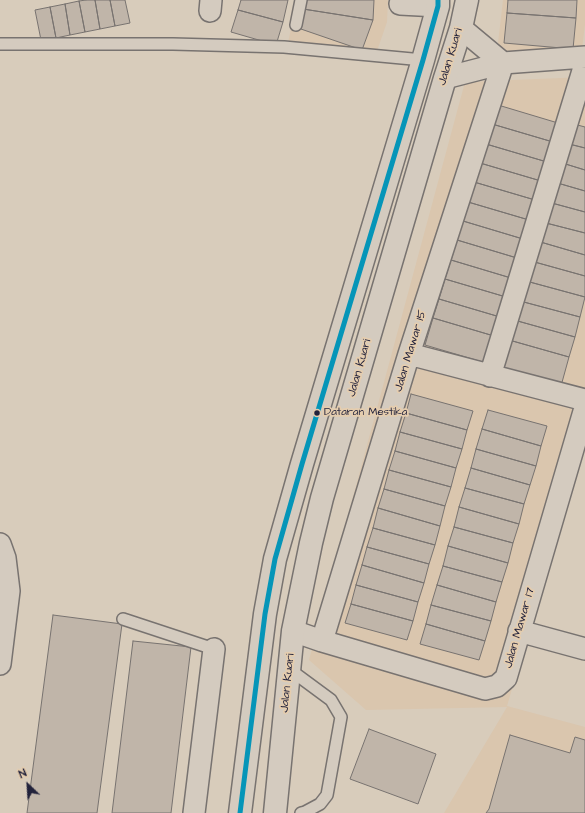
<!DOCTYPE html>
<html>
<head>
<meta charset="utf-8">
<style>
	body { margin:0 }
	#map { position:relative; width:585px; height:813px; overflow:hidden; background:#d8ccbb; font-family:"Architects Daughter",sans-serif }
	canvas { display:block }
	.north { position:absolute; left:8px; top:765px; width:40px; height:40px; -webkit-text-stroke:3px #e5cdae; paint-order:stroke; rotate:335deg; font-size:11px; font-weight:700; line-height:16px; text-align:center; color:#22223b }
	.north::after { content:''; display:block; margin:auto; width:14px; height:18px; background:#22223b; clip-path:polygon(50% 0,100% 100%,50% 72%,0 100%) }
</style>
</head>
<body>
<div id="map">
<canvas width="585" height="813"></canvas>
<div class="north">N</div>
</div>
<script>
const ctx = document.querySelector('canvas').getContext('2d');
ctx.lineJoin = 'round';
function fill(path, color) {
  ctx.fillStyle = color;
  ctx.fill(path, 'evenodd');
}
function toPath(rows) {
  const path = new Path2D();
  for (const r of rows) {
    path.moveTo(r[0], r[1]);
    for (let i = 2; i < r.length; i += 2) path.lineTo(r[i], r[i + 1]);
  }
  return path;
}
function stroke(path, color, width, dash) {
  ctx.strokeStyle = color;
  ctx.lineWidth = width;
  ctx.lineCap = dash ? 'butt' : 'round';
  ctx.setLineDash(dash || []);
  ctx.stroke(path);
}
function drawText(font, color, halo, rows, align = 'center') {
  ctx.font = font + ' "Architects Daughter",sans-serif';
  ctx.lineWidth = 3.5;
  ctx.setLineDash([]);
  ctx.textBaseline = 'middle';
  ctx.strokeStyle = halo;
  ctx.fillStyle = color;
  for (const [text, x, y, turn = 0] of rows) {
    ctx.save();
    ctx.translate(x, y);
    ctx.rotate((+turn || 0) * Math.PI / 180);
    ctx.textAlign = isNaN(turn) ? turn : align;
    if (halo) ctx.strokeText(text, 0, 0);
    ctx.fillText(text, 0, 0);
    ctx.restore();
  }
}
fill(toPath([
	[297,0,388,0,387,22,377,51,288,43],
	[503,0,585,0,585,24,582,49,506,56,498,43],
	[585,77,585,443,507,706,585,727,585,813,444,813,507,707,366,710,309,660,465,82]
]), '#dac6ae');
const building = toPath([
	[86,0,95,0,100,29,85,32,79,1,86,0],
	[95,0,110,0,115,26,100,29,95,0],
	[110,0,125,0,130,23,115,26,110,0],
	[241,0,288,0,283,22,238,10,241,0],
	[305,0,374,0,373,20,303,9,305,0],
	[508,0,577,0,576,18,507,13,508,0],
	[79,1,85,32,70,35,65,4,79,1],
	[65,4,70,35,56,38,50,7,65,4],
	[50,7,56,38,41,40,35,10,50,7],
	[303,9,373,20,362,50,298,28,303,9],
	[238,10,283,22,276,45,231,32,238,10],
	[507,13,576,18,573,49,504,43,507,13],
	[498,105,558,123,553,142,492,124,498,105],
	[570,123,585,127,585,148,565,143,570,123],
	[492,124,553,142,547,162,486,144,492,124],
	[565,143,585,148,585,170,559,162,565,143],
	[486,144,547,162,541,181,480,163,486,144],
	[559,162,585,170,585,191,554,182,559,162],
	[480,163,541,181,535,200,474,182,480,163],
	[474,182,535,200,529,220,468,202,474,182],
	[554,182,585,191,585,212,548,202,554,182],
	[468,202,529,220,523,239,463,221,468,202],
	[548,202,585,212,585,233,542,222,548,202],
	[463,221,523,239,517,258,457,240,463,221],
	[542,222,585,233,585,255,537,241,542,222],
	[457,240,517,258,511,278,451,260,457,240],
	[537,241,585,255,585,276,531,261,537,241],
	[451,260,511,278,506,297,445,279,451,260],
	[531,261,585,276,585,297,526,281,531,261],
	[445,279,506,297,500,317,439,299,445,279],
	[526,281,585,297,580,317,520,301,526,281],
	[439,299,500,317,494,336,433,318,439,299],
	[520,301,580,317,575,337,514,320,520,301],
	[433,318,494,336,486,363,425,345,433,318],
	[514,320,575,337,569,357,509,340,514,320],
	[509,340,569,357,561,386,500,369,509,340],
	[411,394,473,411,467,430,406,413,411,394],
	[488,410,547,426,541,446,482,429,488,410],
	[406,413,467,430,462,449,400,432,406,413],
	[482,429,541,446,536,466,476,449,482,429],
	[400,432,462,449,456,468,395,451,400,432],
	[476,449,536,466,530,485,471,468,476,449],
	[395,451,456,468,451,487,389,470,395,451],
	[471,468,530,485,524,504,465,488,471,468],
	[389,470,451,487,445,506,384,489,389,470],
	[465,488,524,504,519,524,459,507,465,488],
	[384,489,445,506,440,526,378,508,384,489],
	[459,507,519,524,513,543,454,527,459,507],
	[378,508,440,526,435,545,373,528,378,508],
	[454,527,513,543,508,563,448,546,454,527],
	[373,528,435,545,429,564,367,547,373,528],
	[448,546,508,563,502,582,443,566,448,546],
	[367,547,429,564,424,583,362,565,367,547],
	[362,565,424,583,418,602,356,585,362,565],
	[443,566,502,582,496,602,437,585,443,566],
	[356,585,418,602,413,621,351,604,356,585],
	[437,585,496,602,491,621,431,605,437,585],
	[351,604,413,621,407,640,345,623,351,604],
	[431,605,491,621,485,641,426,624,431,605],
	[53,615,122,624,97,813,27,813,53,615],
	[426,624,485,641,479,660,420,644,426,624],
	[133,641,191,647,171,813,112,813,133,641],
	[369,729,436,754,418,804,350,779,369,729],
	[510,735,570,753,575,737,585,740,585,813,486,813,489,809,510,735]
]);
fill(building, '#c0b5a9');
stroke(building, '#787370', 1);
const lane = toPath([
	[296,25,301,0],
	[0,44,173,44,284,47,423,60],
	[123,619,214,649],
	[289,669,331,700,341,717,327,795,320,804,305,812,301,813]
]);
const street = toPath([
	[400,4,438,6],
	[210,11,211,0],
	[461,28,503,63],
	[445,78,503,63,585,57],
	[409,354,585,400],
	[490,376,585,64],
	[0,544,5,558,9,591,0,664],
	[293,631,322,641,485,689,497,686,506,678,585,408],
	[519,631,585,649],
	[322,641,409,354,503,63],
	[194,813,214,649]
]);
const secondary = toPath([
	[240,813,265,614,275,559,302,464,423,60,438,6,438,0],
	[275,813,293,631,311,543,322,498,445,78,461,28,467,0]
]);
stroke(lane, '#787370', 14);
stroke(street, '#787370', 24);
stroke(secondary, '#787370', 25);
stroke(lane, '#d4cbbf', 11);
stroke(street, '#d4cbbf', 21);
stroke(secondary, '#d4cbbf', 22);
stroke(toPath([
	[240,813,265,614,275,559,302,464,423,60,438,6,438,0]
]), '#0595b8', 5);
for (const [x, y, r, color] of [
	[317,413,3.5,"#22223b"]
]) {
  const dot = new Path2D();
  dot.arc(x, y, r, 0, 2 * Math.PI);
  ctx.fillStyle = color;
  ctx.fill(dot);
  stroke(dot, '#e5cdae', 1.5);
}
drawText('11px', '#22223b', '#e5cdae', [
	["Dataran Mestika",324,413]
], 'left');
drawText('12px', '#22223b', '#e5cdae', [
	["Jalan Kuari",451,57,-73],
	["Jalan Mawar 15",411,351,-73],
	["Jalan Kuari",360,368,-74],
	["Jalan Mawar 17",520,628,-74],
	["Jalan Kuari",288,683,-84]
]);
</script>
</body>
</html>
